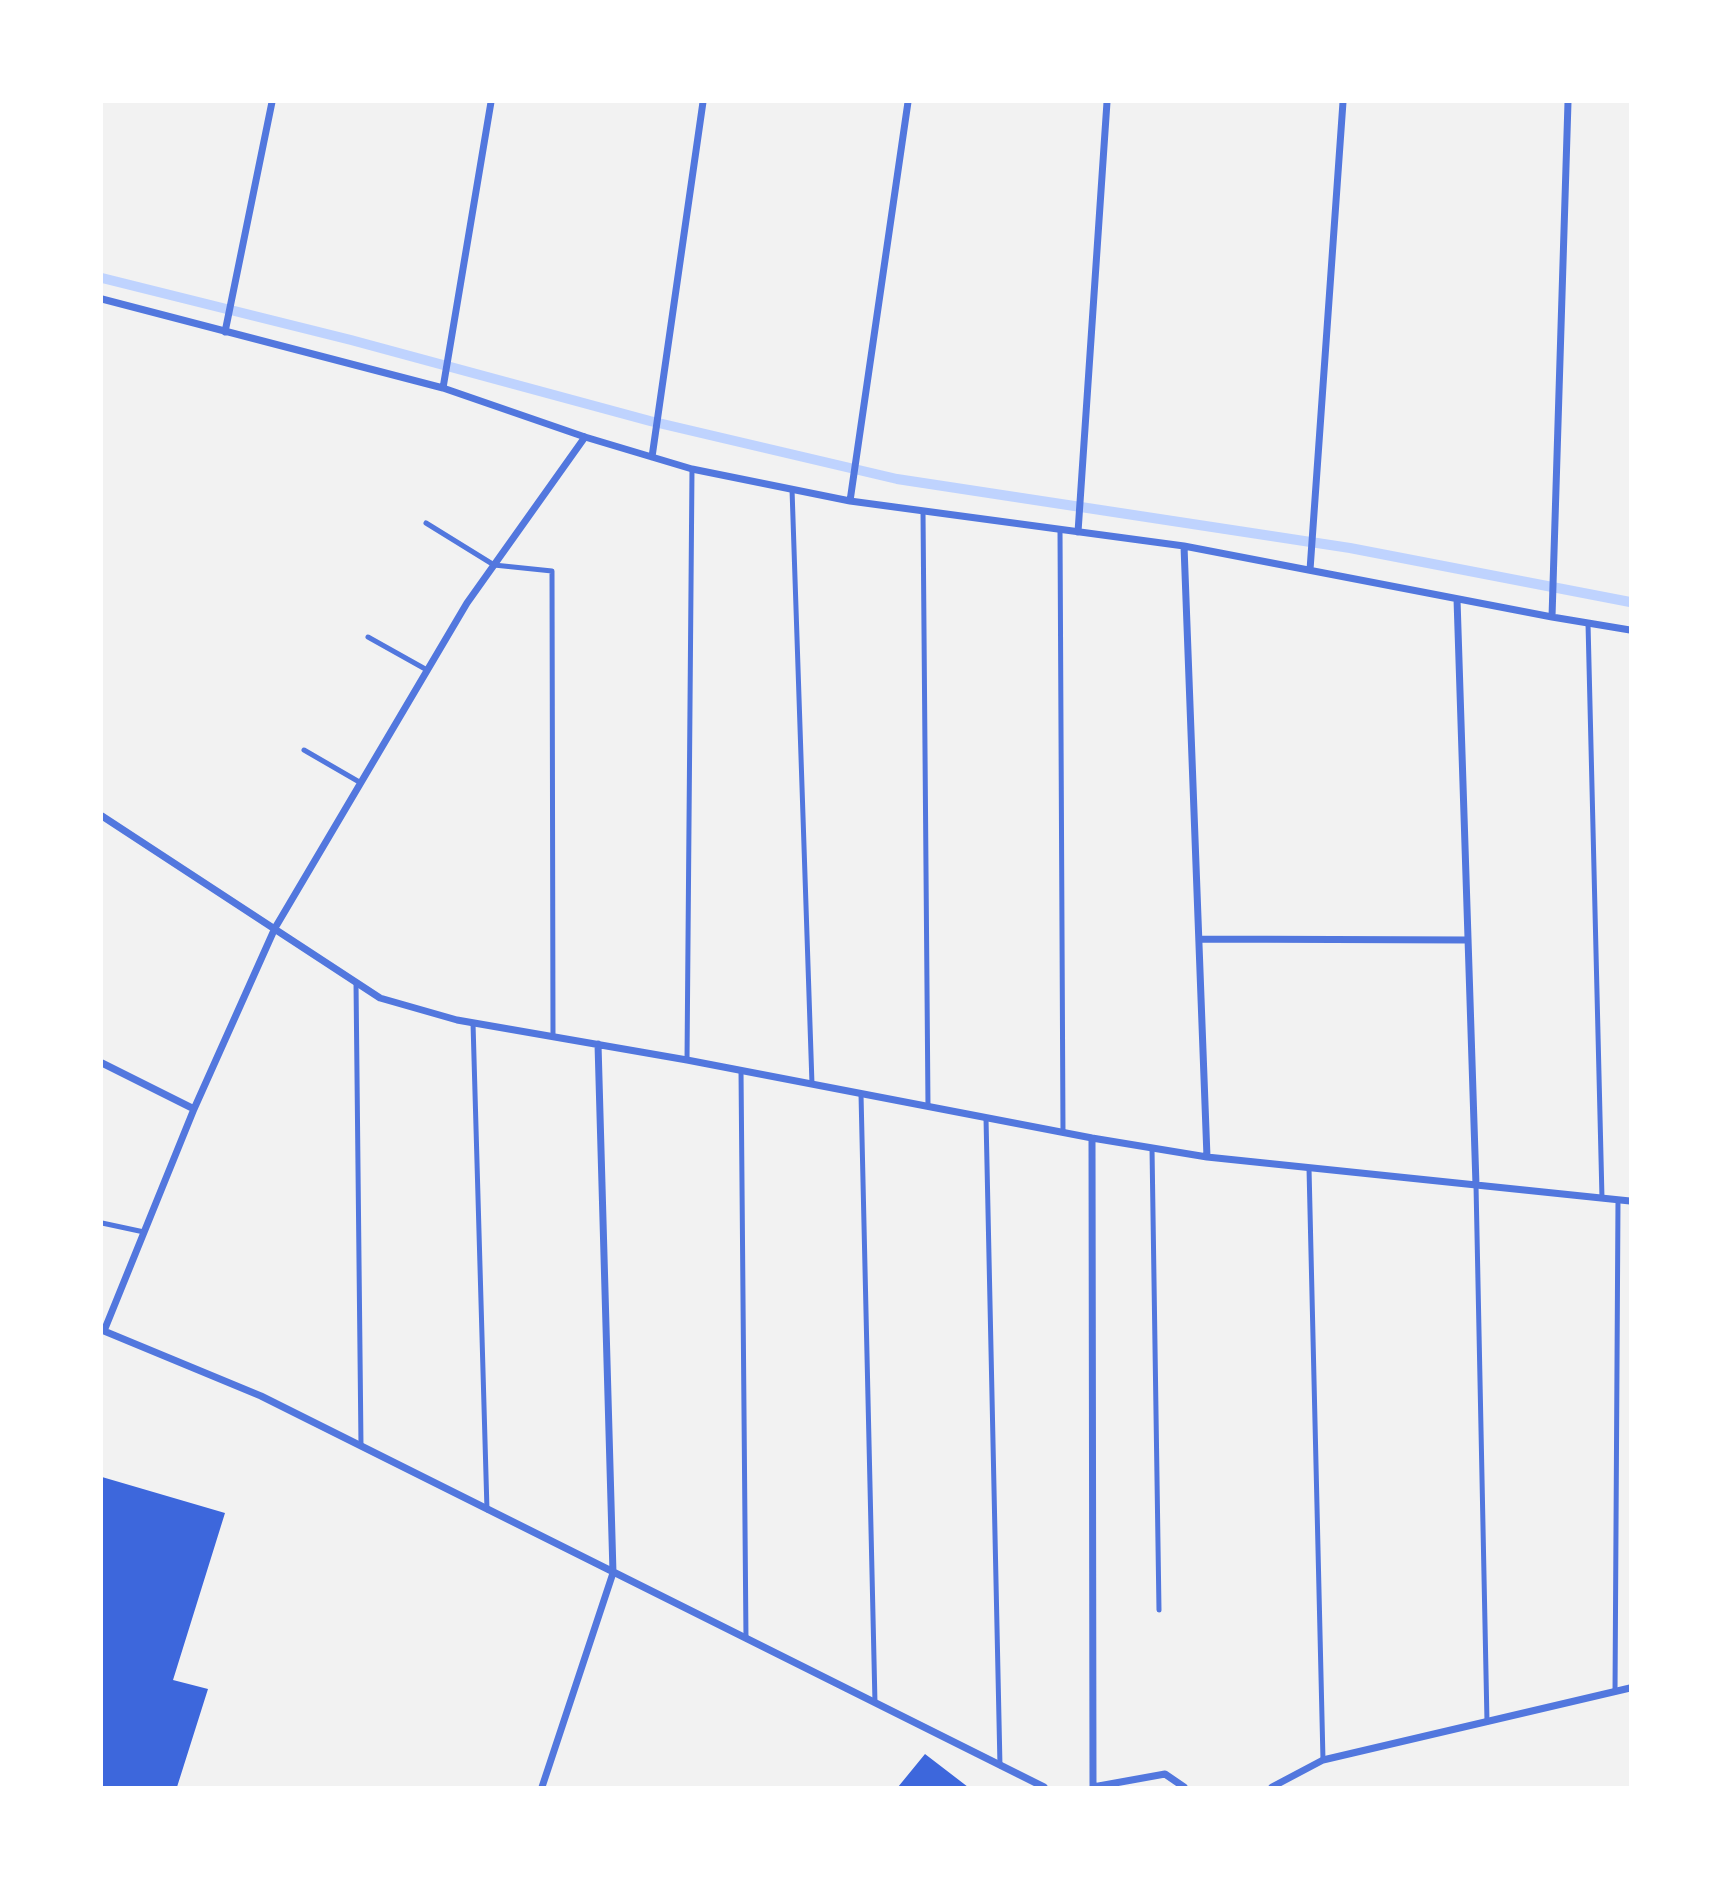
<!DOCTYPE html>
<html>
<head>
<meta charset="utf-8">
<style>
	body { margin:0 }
	#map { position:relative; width:1732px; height:1889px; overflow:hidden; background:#f2f2f2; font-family:"Sofia Sans Condensed",sans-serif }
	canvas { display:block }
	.frame { position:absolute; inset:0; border:103px solid #fff; pointer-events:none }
</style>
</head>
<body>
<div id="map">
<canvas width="1732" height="1889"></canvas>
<div class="frame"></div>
</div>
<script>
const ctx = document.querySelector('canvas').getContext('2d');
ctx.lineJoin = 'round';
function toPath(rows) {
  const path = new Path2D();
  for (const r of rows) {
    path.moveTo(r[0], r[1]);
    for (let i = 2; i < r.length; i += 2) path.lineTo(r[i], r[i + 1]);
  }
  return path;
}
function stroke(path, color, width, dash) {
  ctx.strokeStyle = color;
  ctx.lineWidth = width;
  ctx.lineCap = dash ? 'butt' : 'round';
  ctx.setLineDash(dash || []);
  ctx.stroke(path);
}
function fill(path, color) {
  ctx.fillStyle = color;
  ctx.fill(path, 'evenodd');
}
stroke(toPath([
	[102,278,351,340,650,421,897,479,1350,548,1630,602]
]), '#bfd3fe', 10);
fill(toPath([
	[102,1477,225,1513,173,1680,208,1689,177,1787,102,1787],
	[925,1754,968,1787,898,1787]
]), '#3d67dc');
stroke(toPath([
	[792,489,812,1084],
	[923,511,928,1107],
	[426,523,494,565,552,571,553,1036],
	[1060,529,1063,1133],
	[1588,623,1602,1198],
	[368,637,427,670],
	[304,750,361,783],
	[356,982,361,1446],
	[473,1023,487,1510],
	[687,1060,692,469],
	[741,1070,746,1639],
	[861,1094,875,1703],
	[986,1118,1000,1766],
	[1152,1148,1159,1610],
	[1309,1168,1323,1760],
	[1476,1185,1487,1722],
	[102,1223,144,1232],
	[1615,1692,1618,1200]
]), '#5277de', 5);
stroke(toPath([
	[102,299,443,388,585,437,692,469,850,501,1184,546,1552,617,1630,630],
	[225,332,272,102],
	[443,388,491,102],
	[585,437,467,603,275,928,194,1109,104,1331,261,1396,1044,1787],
	[652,457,703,102],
	[850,501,908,102],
	[1078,532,1107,102],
	[1184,546,1207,1157],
	[1310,570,1343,102],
	[1457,599,1476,1185],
	[1552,617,1568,102],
	[102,816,380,998,457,1020,687,1060,1092,1138,1207,1157,1630,1201],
	[1199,939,1468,940],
	[102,1063,194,1109],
	[1092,1138,1093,1787],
	[542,1787,613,1573,598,1044],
	[1093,1787,1165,1774,1184,1787],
	[1272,1787,1323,1760,1630,1688]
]), '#5277de', 7);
</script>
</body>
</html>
